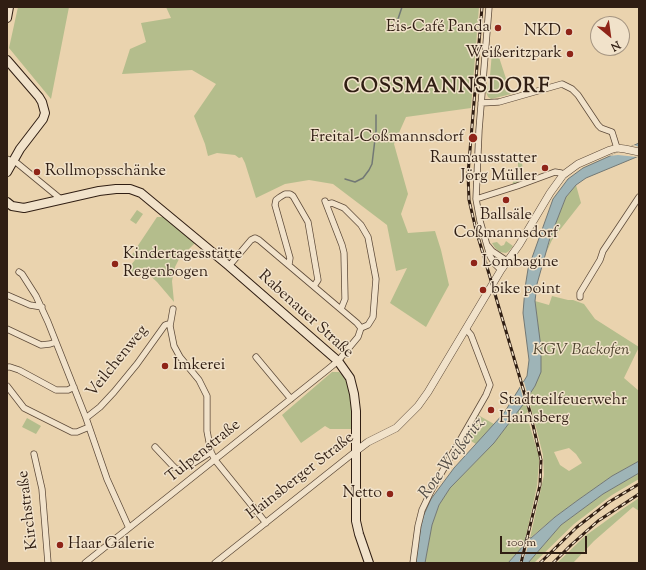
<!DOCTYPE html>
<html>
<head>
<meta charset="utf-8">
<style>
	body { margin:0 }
	#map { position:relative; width:646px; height:570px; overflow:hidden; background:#ead3ae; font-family:"Sorts Mill Goudy",serif }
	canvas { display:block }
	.frame { position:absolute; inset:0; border:8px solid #301e13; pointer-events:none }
	.north { position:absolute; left:590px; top:16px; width:40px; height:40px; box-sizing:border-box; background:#f1e2ca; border:1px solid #a49481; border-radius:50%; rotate:151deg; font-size:11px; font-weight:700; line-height:16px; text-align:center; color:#301e13 }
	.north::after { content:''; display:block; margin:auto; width:14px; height:18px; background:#8f2418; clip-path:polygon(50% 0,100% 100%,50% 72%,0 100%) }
	.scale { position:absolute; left:500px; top:536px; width:87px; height:18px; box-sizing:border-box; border:2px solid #301e13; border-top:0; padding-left:5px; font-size:12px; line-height:14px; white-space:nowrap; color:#301e13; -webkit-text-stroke:3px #f1e2ca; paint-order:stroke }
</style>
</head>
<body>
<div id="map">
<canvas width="646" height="570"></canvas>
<div class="frame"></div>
<div class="north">N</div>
<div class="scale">100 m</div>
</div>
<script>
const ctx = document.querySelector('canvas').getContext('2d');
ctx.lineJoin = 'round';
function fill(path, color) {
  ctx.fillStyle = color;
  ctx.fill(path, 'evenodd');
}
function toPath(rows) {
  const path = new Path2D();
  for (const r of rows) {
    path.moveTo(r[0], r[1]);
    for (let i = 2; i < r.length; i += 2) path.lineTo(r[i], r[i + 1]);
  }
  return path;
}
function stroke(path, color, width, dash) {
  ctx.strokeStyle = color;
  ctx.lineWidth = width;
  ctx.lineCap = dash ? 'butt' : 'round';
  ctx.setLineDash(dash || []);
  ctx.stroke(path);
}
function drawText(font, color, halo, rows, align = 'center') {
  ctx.font = font + ' "Sorts Mill Goudy",serif';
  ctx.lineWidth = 3;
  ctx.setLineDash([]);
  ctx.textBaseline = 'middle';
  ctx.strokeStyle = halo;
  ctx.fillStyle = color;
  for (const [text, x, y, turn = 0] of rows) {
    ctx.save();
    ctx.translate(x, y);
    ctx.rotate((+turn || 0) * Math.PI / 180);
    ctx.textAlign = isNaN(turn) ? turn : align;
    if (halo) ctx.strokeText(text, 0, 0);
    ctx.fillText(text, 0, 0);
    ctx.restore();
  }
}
fill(toPath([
	[18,7,69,7,51,99,9,48],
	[166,7,479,7,471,108,406,117,394,144,408,194,401,214,408,233,435,231,441,250,449,285,426,327,390,303,407,268,396,271,387,225,333,184,309,180,285,184,256,198,245,163,242,157,239,158,235,155,217,153,208,156,205,144,194,116,216,84,192,70,122,74,130,49,146,42,141,23,171,18],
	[494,50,497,51,511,94,491,99,488,97,486,92,490,76,492,52,491,51],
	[521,156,523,170,522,181,512,185,518,168,518,157],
	[576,185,581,203,552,240,546,253,556,222,566,197],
	[137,210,143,214,136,224,130,220],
	[157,217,165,217,196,242,179,259,175,267,172,281,174,302,157,282,142,268,140,268,133,274,127,270,135,260,131,256],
	[506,241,513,246,509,251,506,253,500,252,495,248,492,243,497,242,501,246,504,245],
	[552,296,568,300,573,300,584,304,595,319,639,347,624,378,639,391,639,461,612,476,578,500,555,517,530,538,544,475,543,455,528,396,535,386,538,326,535,301,549,305],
	[569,448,576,454,582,463,569,471,560,465,554,452],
	[332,372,339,372,342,375,347,382,351,400,351,429,330,429,325,426,301,443,282,415],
	[525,401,528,412,526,413,539,457,539,463,537,486,524,545,508,563,425,563,432,525,439,505,450,488,494,443],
	[478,415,494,424,476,444,464,437],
	[27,418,41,426,36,434,22,427],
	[639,473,639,479,612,495,574,524,534,563,528,563,561,525,603,494],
	[639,498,639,511,633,507,594,541,573,563,557,563,585,536,621,510]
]), '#b4bd8c');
const water = toPath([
	[639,143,639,156,586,178,576,185,566,197,550,238,537,284,535,301,541,348,541,372,535,386,522,406,494,443,450,488,439,505,432,525,425,563,415,563,421,521,431,499,454,468,504,413,527,376,529,360,523,313,525,288,528,269,553,199,568,179,583,168,639,143],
	[639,461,639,473,603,494,561,525,528,563,508,563,524,545,526,537,531,538,555,517,578,500,612,476,639,461]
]);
fill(water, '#9eb4b7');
stroke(water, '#727875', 1);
fill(toPath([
	[634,145,639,147,639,156,637,157,618,155,609,156],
	[524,382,529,399,525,404,519,384],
	[526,537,530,538,526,553,522,563,519,563]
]), '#ead3ae');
stroke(toPath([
	[394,31,402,7],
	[345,179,355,182,363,178,369,170,372,164,376,131,376,115]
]), '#727875', 1.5);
const minor = toPath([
	[489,7,479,130,476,199,480,221,490,256,495,264,501,270],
	[481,103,499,102,562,84,572,89,578,95,598,125,601,128,612,132,617,148],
	[7,159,17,163,62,200],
	[476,199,517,186,555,172,561,173,563,175],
	[325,201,342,245,344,253,345,299,341,309],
	[328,204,332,203,344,208,361,225,368,237,376,279,373,317,368,325,361,328],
	[488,246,492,251,507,261],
	[289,264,290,258,275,205,276,200,280,197,285,194,290,194,293,196,308,222,318,280,314,286],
	[19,272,22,274,36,296,48,322,86,418,107,479,129,528],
	[7,295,30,305,42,307],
	[580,297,580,293,600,260,603,251,639,197],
	[173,309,170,326,174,346,180,357,199,380,207,396,207,431,211,452,215,460,266,523],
	[7,329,41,345,50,344,56,342],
	[256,357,291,399],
	[7,367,10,367,19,370,56,390,68,390,74,387],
	[7,386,24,408,72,432,77,432,89,427],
	[86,418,100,407,114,392,137,364,165,325,168,324,170,326],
	[155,447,172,465,176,469,180,469,189,466,211,452],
	[34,454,42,489,48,563],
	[85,563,327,370,338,361,358,337,361,328,357,323,259,240,255,238,251,240,229,266],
	[215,563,356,451],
	[413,563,418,526,422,510,431,491,486,395,490,385,471,335,466,329]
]);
const tertiary = toPath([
	[356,451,368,442,396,428,418,406,428,392,501,270,519,245,550,193,563,175,578,164,610,150,617,148,625,149,639,152]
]);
const secondary = toPath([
	[7,18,9,7],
	[7,60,39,97,42,102,45,113,43,119,20,149,7,172],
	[7,202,12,206,24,208,99,191,116,189,130,189,141,193,229,266,338,361,350,378,354,394,356,411,356,521,359,534,369,563]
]);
stroke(minor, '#5e4b3a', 7);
stroke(tertiary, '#5e4b3a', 8);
stroke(secondary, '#301e13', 10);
stroke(minor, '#f1e2ca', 5.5);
stroke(tertiary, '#f1e2ca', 7);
stroke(secondary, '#f1e2ca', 8);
const rail = toPath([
	[482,7,468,174,469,200,476,230,530,412,541,460,540,485,521,563],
	[540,563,577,527,609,502,639,484],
	[553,563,571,545,598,521,639,494]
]);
stroke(rail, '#301e13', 3);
stroke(rail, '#f1e2ca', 1.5, [4.5]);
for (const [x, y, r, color] of [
	[498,28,4,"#8f2418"],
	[569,32,4,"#8f2418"],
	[570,54,4,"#8f2418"],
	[473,138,5,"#8f2418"],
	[545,168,4,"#8f2418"],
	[37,172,4,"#8f2418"],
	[506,200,4,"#8f2418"],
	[474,263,4,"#8f2418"],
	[115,264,4,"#8f2418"],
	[483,290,4,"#8f2418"],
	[165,366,4,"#8f2418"],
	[491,410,4,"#8f2418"],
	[390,494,4,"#8f2418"],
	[60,545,4,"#8f2418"]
]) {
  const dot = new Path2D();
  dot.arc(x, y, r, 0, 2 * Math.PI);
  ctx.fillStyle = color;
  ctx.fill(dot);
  stroke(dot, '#f1e2ca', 1.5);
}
drawText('16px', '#301e13', '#f1e2ca', [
	["Eis-Café Panda",490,28,"right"],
	["NKD",561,32,"right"],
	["Weißeritzpark",562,54,"right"],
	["Freital-Coßmannsdorf",464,138,"right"],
	["Raumausstatter",537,159,"right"],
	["Jörg Müller",537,177,"right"],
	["Rollmopsschänke",45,172],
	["Ballsäle",506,216,"center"],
	["Coßmannsdorf",506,234,"center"],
	["Kindertagesstätte",123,255],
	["Regenbogen",123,273],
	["Lombagine",482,263],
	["bike point",491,290],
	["Imkerei",173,366],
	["Stadtteilfeuerwehr",499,401],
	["Hainsberg",499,419],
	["Netto",382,494,"right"],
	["Haar Galerie",68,545]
], 'left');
drawText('16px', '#301e13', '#f1e2ca', [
	["Rabenauer Straße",305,315,42],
	["Veilchenweg",118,362,-51],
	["Tulpenstraße",204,452,-39],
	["Hainsberger Straße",301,477,-38],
	["Kirchstraße",29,510,-97]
]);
drawText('italic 16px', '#514631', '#f1e2ca', [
	["KGV Backofen",581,351]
]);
drawText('italic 17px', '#514b44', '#f1e2ca', [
	["Rote Weißeritz",453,459,-53]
]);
ctx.letterSpacing = '1px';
drawText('bold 20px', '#301e13', '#f1e2ca', [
	["COSSMANNSDORF",447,89]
]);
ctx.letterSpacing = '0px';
</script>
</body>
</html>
